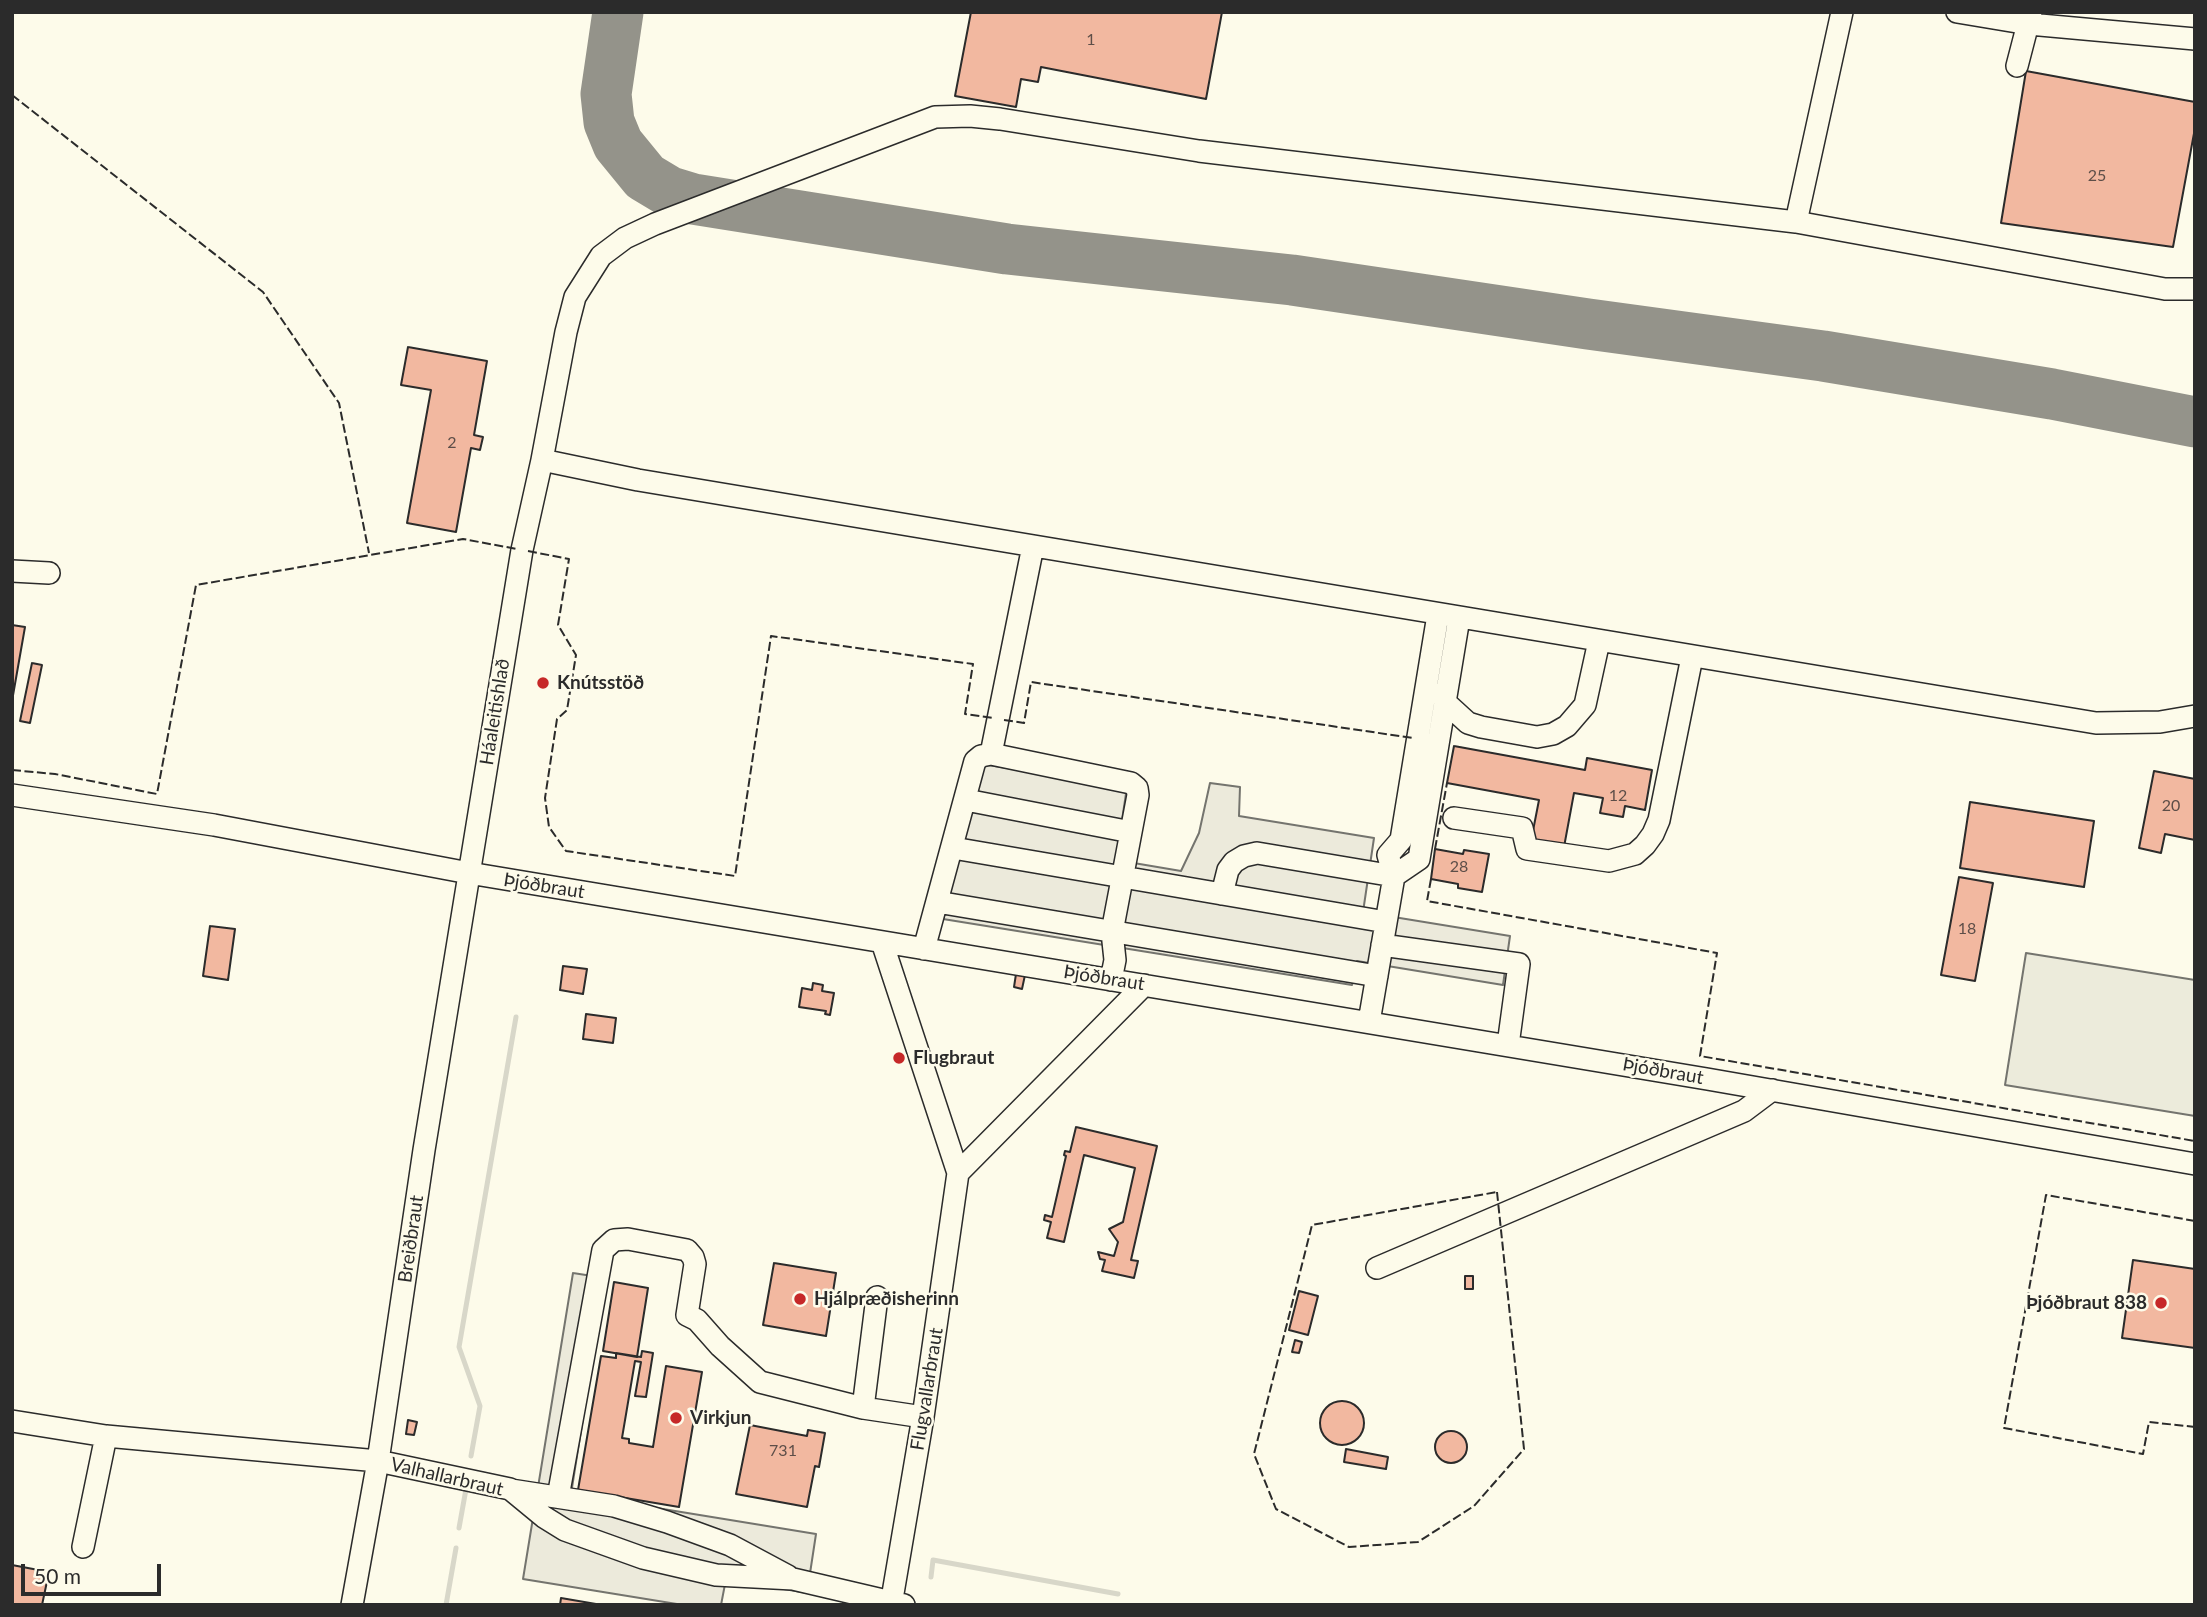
<!DOCTYPE html>
<html>
<head>
<meta charset="utf-8">
<style>
	body { margin:0 }
	#map { position:relative; width:2207px; height:1617px; overflow:hidden; background:#fdfbea; font-family:Lato,sans-serif }
	canvas { display:block }
	.frame { position:absolute; inset:0; border:14px solid #2b2b2b; pointer-events:none }
	.scale { position:absolute; left:21px; top:1564px; width:140px; height:32px; box-sizing:border-box; border:4px solid #2b2b2b; border-top:0; padding-left:9px; font-size:21px; line-height:24px; white-space:nowrap; color:#2b2b2b; -webkit-text-stroke:5px #fdfbea; paint-order:stroke }
</style>
</head>
<body>
<div id="map">
<canvas width="2207" height="1617"></canvas>
<div class="frame"></div>
<div class="scale">50 m</div>
</div>
<script>
const ctx = document.querySelector('canvas').getContext('2d');
ctx.lineJoin = 'round';
function fill(path, color) {
  ctx.fillStyle = color;
  ctx.fill(path, 'evenodd');
}
function toPath(rows) {
  const path = new Path2D();
  for (const r of rows) {
    if (r.length === 3) {
      path.moveTo(r[0] + r[2], r[1]);
      path.arc(r[0], r[1], r[2], 0, 2 * Math.PI);
      continue;
    }
    path.moveTo(r[0], r[1]);
    for (let i = 2; i < r.length; i += 2) path.lineTo(r[i], r[i + 1]);
  }
  return path;
}
function stroke(path, color, width, dash) {
  ctx.strokeStyle = color;
  ctx.lineWidth = width;
  ctx.lineCap = dash ? 'butt' : 'round';
  ctx.setLineDash(dash || []);
  ctx.stroke(path);
}
function drawText(font, color, halo, rows, align = 'center') {
  ctx.font = font + ' Lato,sans-serif';
  ctx.lineWidth = 5;
  ctx.setLineDash([]);
  ctx.textBaseline = 'middle';
  ctx.strokeStyle = halo;
  ctx.fillStyle = color;
  for (const [text, x, y, turn = 0] of rows) {
    ctx.save();
    ctx.translate(x, y);
    ctx.rotate((+turn || 0) * Math.PI / 180);
    ctx.textAlign = isNaN(turn) ? turn : align;
    if (halo) ctx.strokeText(text, 0, 0);
    ctx.fillText(text, 0, 0);
    ctx.restore();
  }
}
const green = toPath([
	[2026,953,2195,980,2195,1116,2005,1085,2026,953]
]);
fill(green, '#ecebdb');
stroke(green, '#74746e', 2);
const parking = toPath([
	[969,762,1127,787,1116,860,1181,871,1199,833,1210,783,1240,787,1239,816,1374,838,1363,912,1510,936,1503,985,1357,961,1352,985,943,919,969,762],
	[573,1273,605,1278,571,1494,816,1534,807,1593,726,1579,721,1605,683,1605,523,1579,573,1273]
]);
fill(parking, '#eceadb');
stroke(parking, '#74746e', 2);
stroke(toPath([
	[471,1456,480,1406,459,1347,516,1017],
	[459,1528,466,1489],
	[931,1577,933,1560,1118,1594],
	[446,1605,456,1548]
]), '#d8d7c9', 5);
stroke(toPath([
	[618,12,606,94,609,122,618,144,645,177,670,192,693,199,1007,249,1292,280,1588,324,1823,356,2052,394,2195,422]
]), '#94938a', 51);
const building = toPath([
	[971,12,1222,12,1206,99,1041,67,1038,82,1021,79,1016,107,955,96,971,12],
	[2026,71,2195,102,2195,128,2173,247,2001,223,2026,71],
	[408,347,487,361,474,435,483,437,480,450,471,448,456,532,407,523,431,390,401,385,408,347],
	[12,625,25,627,12,701,12,625],
	[32,663,42,665,30,723,20,721,32,663],
	[1454,746,1585,770,1587,758,1652,770,1645,810,1625,806,1623,817,1600,813,1603,798,1574,793,1564,847,1531,841,1539,800,1447,783,1454,746],
	[2154,771,2195,779,2195,840,2165,834,2161,853,2139,848,2154,771],
	[1970,802,2094,821,2084,887,1960,868,1970,802],
	[1435,849,1463,854,1464,850,1489,854,1482,892,1458,888,1458,884,1431,879,1435,849],
	[1959,877,1993,883,1975,981,1941,975,1959,877],
	[210,926,235,929,228,980,203,976,210,926],
	[563,966,587,969,583,994,560,990,563,966],
	[1016,974,1025,975,1022,989,1014,987,1016,974],
	[813,983,823,985,822,991,834,993,830,1015,825,1014,826,1011,799,1007,802,988,812,990,813,983],
	[586,1014,616,1018,613,1043,583,1039,586,1014],
	[1076,1127,1157,1146,1131,1260,1138,1261,1134,1278,1102,1271,1105,1260,1100,1259,1098,1252,1114,1256,1118,1242,1109,1229,1123,1222,1135,1168,1084,1155,1064,1242,1047,1238,1051,1222,1044,1220,1045,1215,1052,1217,1066,1156,1064,1155,1065,1151,1070,1152,1076,1127],
	[2133,1260,2195,1269,2195,1348,2122,1338,2133,1260],
	[774,1263,836,1273,826,1336,763,1325,774,1263],
	[1465,1276,1473,1276,1473,1289,1465,1289,1465,1276],
	[614,1282,648,1288,637,1357,603,1351,614,1282],
	[1299,1291,1318,1296,1308,1335,1289,1330,1299,1291],
	[1295,1340,1302,1342,1299,1353,1292,1352,1295,1340],
	[642,1351,653,1353,646,1397,635,1396,641,1362,635,1361,622,1438,629,1439,629,1443,653,1447,666,1366,702,1372,679,1507,578,1490,601,1356,616,1358,616,1353,641,1357,642,1351],
	[1342,1423,22],
	[408,1420,417,1422,414,1435,406,1434,408,1420],
	[750,1425,807,1436,808,1430,825,1433,819,1467,815,1466,807,1507,736,1494,750,1425],
	[1451,1447,16],
	[1346,1449,1388,1457,1386,1469,1344,1462,1346,1449],
	[12,1565,49,1572,42,1605,12,1605,12,1565],
	[561,1598,596,1604,596,1605,560,1605,561,1598]
]);
fill(building, '#f2b8a0');
stroke(building, '#2b2b2b', 2);
const minor = toPath([
	[1957,12,2029,24,2195,39],
	[2017,66,2031,12],
	[1796,222,1842,12],
	[2195,289,2165,289,1796,222,1199,151,1000,119,970,116,935,117,655,224,625,238,601,256,575,297,566,332,542,460,638,480,2096,723,2160,722,2195,716],
	[12,571,49,573],
	[1441,694,1445,702,1468,723,1481,727,1537,737,1553,734,1567,726,1585,705,1599,641],
	[991,754,1033,546],
	[12,795,214,825,469,873,1707,1079,2195,1164],
	[966,800,1131,832],
	[1454,818,1522,828,1527,849,1609,861,1635,854,1645,845,1653,834,1659,820,1692,657],
	[953,848,1386,922],
	[1222,894,1228,870,1234,862,1244,856,1257,853,1394,876,1419,859,1459,618],
	[937,902,1377,976],
	[882,942,958,1173,923,1417,891,1605],
	[1382,945,1519,964,1508,1045],
	[924,949,975,761,981,756,991,754,1131,783,1137,788,1138,795,1112,932,1115,960,1111,980],
	[1369,1022,1394,876,1388,855,1401,840,1438,615],
	[958,1173,1144,985],
	[1377,1268,1744,1111,1772,1090],
	[863,1408,877,1297],
	[12,1421,106,1436,378,1461,510,1489,544,1517,565,1530,643,1558,716,1575,793,1579,904,1605],
	[511,1490,614,1506,667,1522,730,1545,788,1576],
	[558,1497,603,1250,614,1240,628,1239,687,1250,693,1257,695,1264,687,1315,697,1320,720,1346,760,1382,863,1408,923,1417],
	[83,1547,106,1436],
	[352,1605,378,1461,424,1150,522,550,542,460]
]);
stroke(minor, '#2b2b2b', 24);
stroke(minor, '#fdfbea', 21);
stroke(toPath([
	[12,95,263,292,339,403,369,553],
	[528,551,569,559,558,625,576,655,567,710,557,719,545,798,549,827,566,851,735,876,771,636,973,664,965,714,993,718],
	[1004,720,1024,723,1031,682,1413,738],
	[12,770,55,774,157,794,196,585,463,539,517,549],
	[1435,849,1447,783],
	[1431,879,1427,901,1717,953,1700,1056,2195,1141],
	[1497,1192,1524,1449,1474,1506,1418,1542,1349,1547,1276,1509,1254,1454,1312,1225,1497,1192],
	[2195,1221,2046,1195,2004,1428,2143,1454,2149,1422,2195,1427]
]), '#2b2b2b', 2, [9, 3.5]);
for (const [x, y, r, color] of [
	[543,683,7,"#c62828"],
	[899,1058,7,"#c62828"],
	[800,1299,7,"#c62828"],
	[2161,1303,7,"#c62828"],
	[676,1418,7,"#c62828"]
]) {
  const dot = new Path2D();
  dot.arc(x, y, r, 0, 2 * Math.PI);
  ctx.fillStyle = color;
  ctx.fill(dot);
  stroke(dot, '#fdfbea', 2.5);
}
drawText('16px', '#5d4e48', null, [
	["1",1091,40],
	["25",2097,176],
	["2",452,443],
	["12",1618,796],
	["20",2171,806],
	["28",1459,867],
	["18",1967,929],
	["731",783,1451]
]);
drawText('bold 19px', '#2b2b2b', '#fdfbea', [
	["Knútsstöð",557,683],
	["Flugbraut",913,1058],
	["Hjálpræðisherinn",814,1299],
	["Þjóðbraut 838",2147,1303,"right"],
	["Virkjun",690,1418]
], 'left');
drawText('19px', '#2b2b2b', '#fdfbea', [
	["Háaleitishlað",495,712,-81],
	["Þjóðbraut",544,886,9],
	["Þjóðbraut",1104,978,9],
	["Þjóðbraut",1663,1071,10],
	["Breiðbraut",411,1239,-82],
	["Flugvallarbraut",927,1389,-81],
	["Valhallarbraut",447,1477,13]
]);
</script>
</body>
</html>
